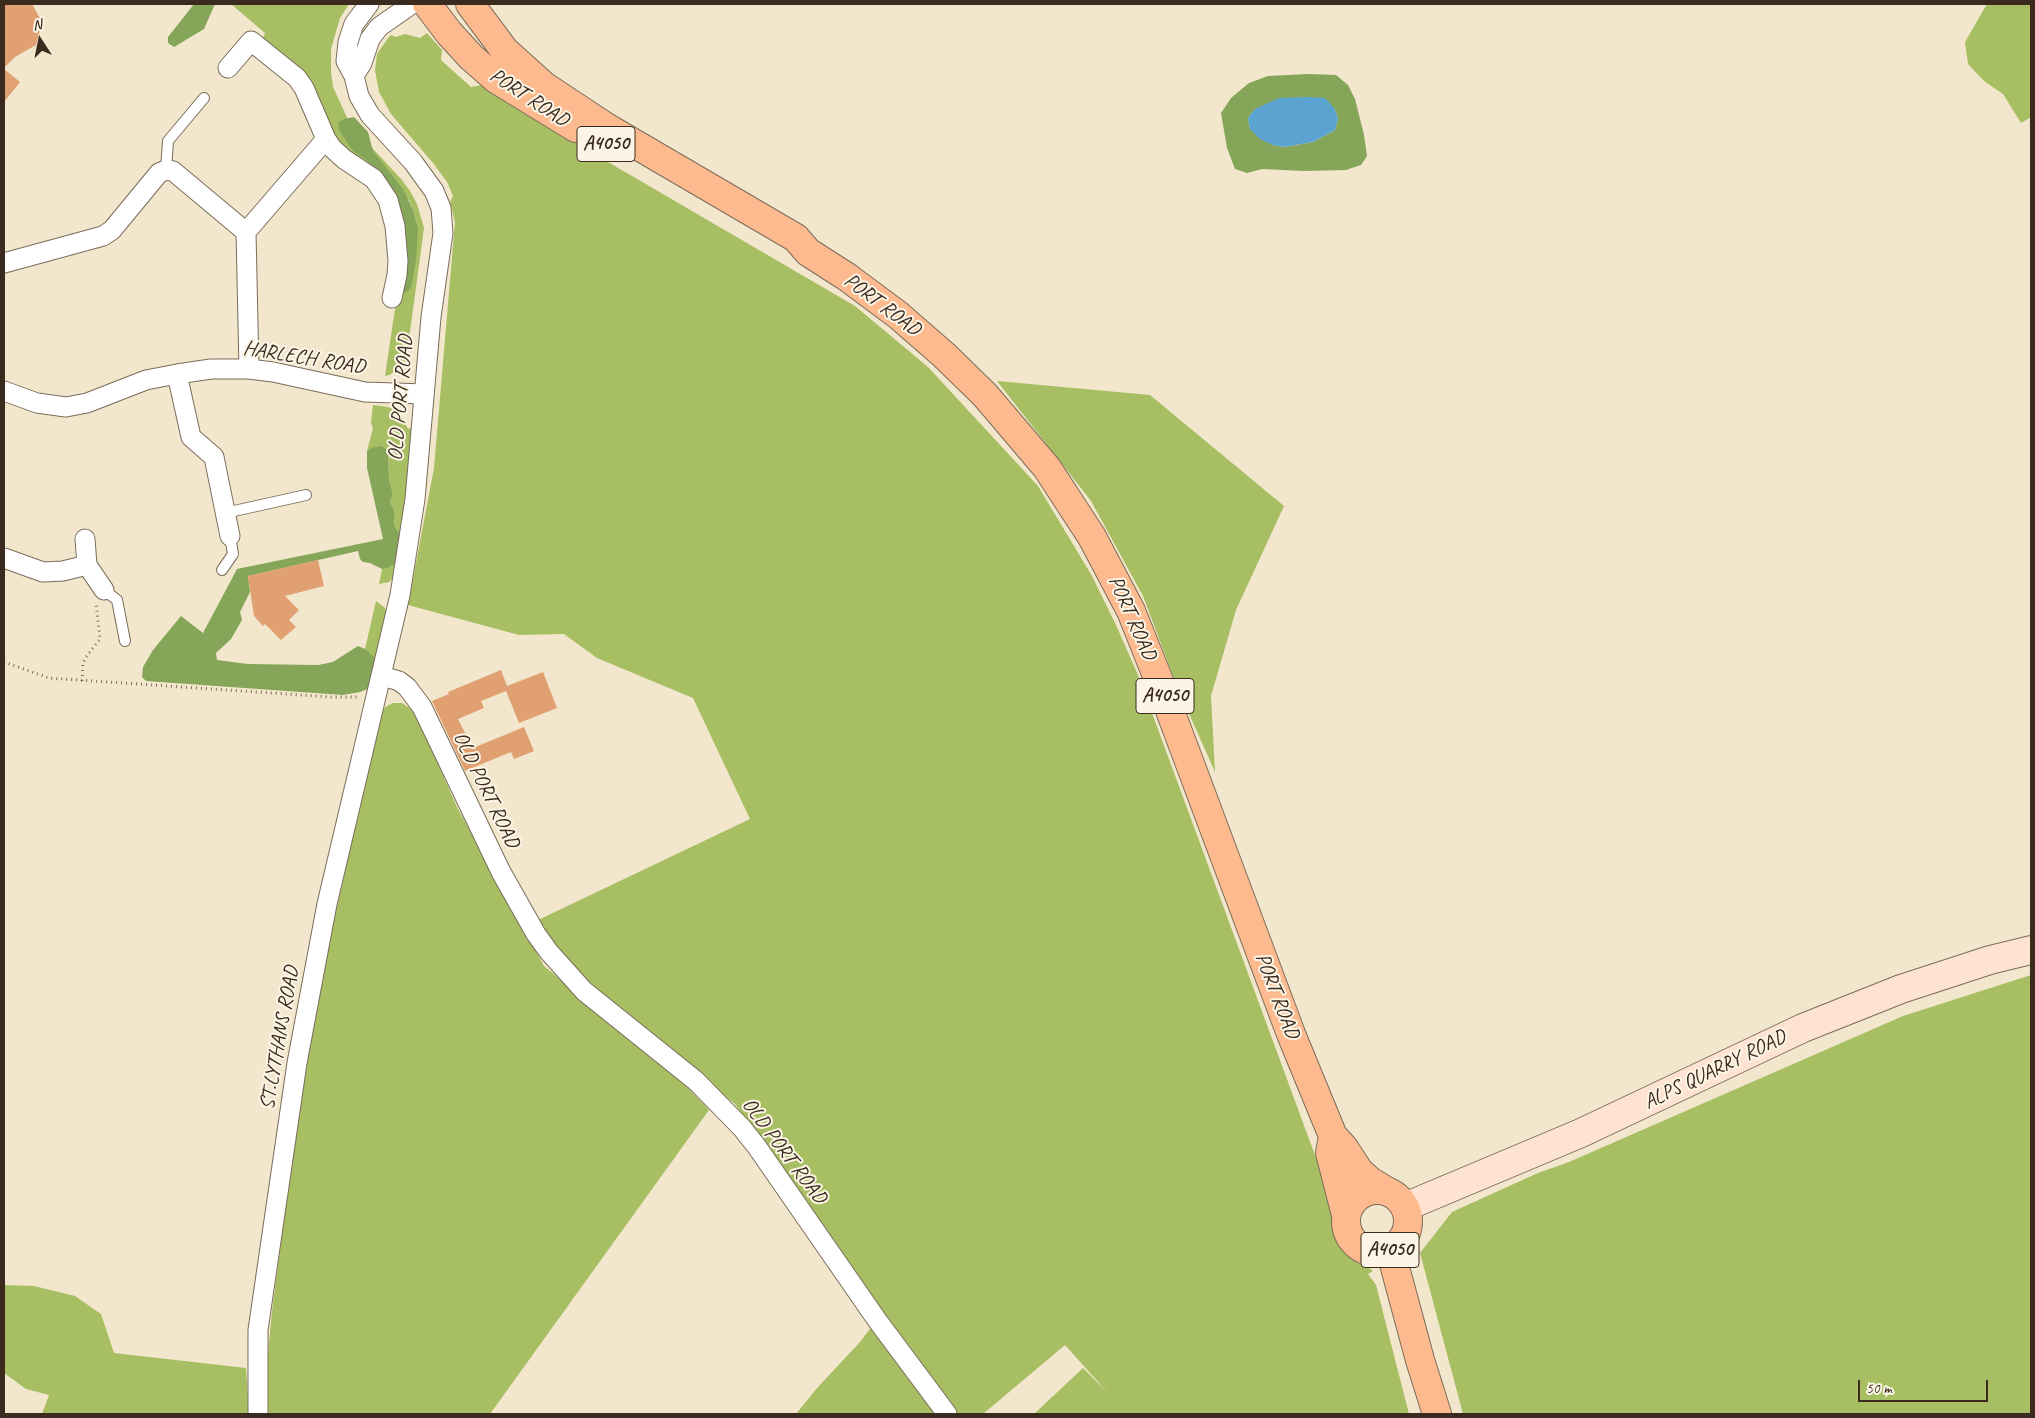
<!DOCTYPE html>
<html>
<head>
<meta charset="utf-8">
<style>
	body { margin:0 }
	#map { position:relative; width:2035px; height:1418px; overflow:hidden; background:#f2e7cc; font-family:Caveat,sans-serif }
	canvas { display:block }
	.frame { position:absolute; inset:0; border:5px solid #3b2a1e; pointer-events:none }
	.north { position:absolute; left:15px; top:15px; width:50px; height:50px; -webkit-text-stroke:4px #fcf5e5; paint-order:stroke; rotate:349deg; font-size:14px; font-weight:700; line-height:20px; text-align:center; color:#3b2a1e }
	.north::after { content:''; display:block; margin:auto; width:18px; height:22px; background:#3b2a1e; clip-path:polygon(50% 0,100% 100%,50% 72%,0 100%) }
	.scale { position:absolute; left:1858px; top:1380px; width:130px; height:22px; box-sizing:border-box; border:2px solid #3b2a1e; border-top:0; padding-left:6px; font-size:15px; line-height:18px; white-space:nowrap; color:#3b2a1e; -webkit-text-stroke:4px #fcf5e5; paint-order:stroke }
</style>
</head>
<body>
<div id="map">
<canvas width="2035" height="1418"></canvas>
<div class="frame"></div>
<div class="north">N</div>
<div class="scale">50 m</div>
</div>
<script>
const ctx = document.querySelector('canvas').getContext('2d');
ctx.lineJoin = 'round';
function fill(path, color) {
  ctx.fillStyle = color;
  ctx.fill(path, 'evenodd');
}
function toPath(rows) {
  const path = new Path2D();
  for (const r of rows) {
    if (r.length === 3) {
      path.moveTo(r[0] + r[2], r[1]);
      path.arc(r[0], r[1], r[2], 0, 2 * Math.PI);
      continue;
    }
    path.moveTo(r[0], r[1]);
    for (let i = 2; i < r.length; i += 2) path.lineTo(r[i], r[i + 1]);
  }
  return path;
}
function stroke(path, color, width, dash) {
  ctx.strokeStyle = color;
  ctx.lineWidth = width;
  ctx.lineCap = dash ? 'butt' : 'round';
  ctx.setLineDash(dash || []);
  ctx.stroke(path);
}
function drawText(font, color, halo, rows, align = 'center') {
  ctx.font = font + ' Caveat,sans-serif';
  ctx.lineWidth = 4;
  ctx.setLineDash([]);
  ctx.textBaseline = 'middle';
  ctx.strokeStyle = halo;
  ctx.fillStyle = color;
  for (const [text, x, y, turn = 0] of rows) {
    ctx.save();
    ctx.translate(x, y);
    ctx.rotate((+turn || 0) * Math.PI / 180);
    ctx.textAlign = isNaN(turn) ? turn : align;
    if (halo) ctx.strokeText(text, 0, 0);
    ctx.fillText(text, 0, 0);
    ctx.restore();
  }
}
fill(toPath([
	[231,4,349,4,340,18,331,49,331,72,333,87,350,124,402,180,410,191,417,204,424,228,406,361,402,367,389,375,385,376,396,302,418,228,413,210,409,200,339,144,317,101,316,91,312,83,265,46,262,40,265,33],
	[1987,4,2031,4,2031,117,2021,123,2003,94,1984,81,1968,64,1965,42],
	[427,33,442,50,441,60,471,87,482,85,498,94,584,148,855,306,928,367,1038,486,1092,576,1116,625,1138,675,1333,1204,1335,1232,1343,1247,1373,1271,1368,1274,1376,1285,1409,1414,1034,1414,1083,1368,1108,1393,1065,1345,983,1414,957,1414,918,1362,735,1104,680,1062,579,975,536,921,750,819,693,698,597,658,564,634,519,635,408,605,434,468,455,222,450,202,453,196,447,182,433,163,391,114,379,92,375,70,377,54,388,38,391,35,396,37,405,34,420,38],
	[997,381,1150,395,1284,506,1236,610,1211,696,1215,772,1178,689,1143,596,1091,501],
	[373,405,388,407,395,410,402,417,408,429,413,427,410,470,401,537,394,524,395,513,390,502,393,494,389,479,388,451,371,448,367,451,373,428,371,423],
	[399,556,393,578,389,582,379,584,382,569,388,568],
	[376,601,385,608,387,614,376,664,365,649],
	[393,703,402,703,411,709,421,726,457,807,544,966,676,1075,709,1110,490,1414,265,1414,263,1406,272,1311,309,1031,380,717,385,707],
	[2031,975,2031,1414,1463,1414,1420,1253,1452,1212,1538,1173,1569,1162,1903,1016],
	[4,1285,34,1286,75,1296,101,1314,114,1353,246,1368,249,1414,42,1414,49,1395,26,1389,4,1373],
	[873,1325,937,1414,796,1414,818,1387,860,1342]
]), '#a7be63');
fill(toPath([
	[194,4,215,4,204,29,174,47,168,43,168,37],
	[1308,74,1336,75,1348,85,1355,99,1364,135,1367,156,1361,165,1346,170,1304,171,1262,169,1247,173,1235,169,1227,148,1221,113,1231,98,1249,83,1268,76],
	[1310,97,1334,108,1338,118,1335,130,1313,142,1284,147,1273,145,1250,129,1248,118,1255,109,1296,98],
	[354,117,368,132,373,151,403,189,413,210,418,228,416,260,411,288,407,292,399,293,400,281,372,173,367,160,353,151,339,130,338,123,344,119],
	[382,446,388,451,389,479,393,494,390,502,395,513,394,524,404,543,402,552,394,564,388,568,382,569,370,563,363,562,360,559,358,551,248,576,250,592,240,612,242,620,231,639,216,653,217,660,248,664,318,665,333,662,358,646,365,649,375,658,376,669,370,688,360,692,343,695,146,681,142,677,143,667,153,650,181,616,203,633,237,569,383,539,367,468,367,451,371,448]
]), '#85a559');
fill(toPath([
	[1310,97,1325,98,1334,108,1338,118,1335,130,1313,142,1284,147,1273,145,1260,139,1250,129,1248,118,1255,109,1279,98]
]), '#5ba4d2');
fill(toPath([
	[4,4,32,4,42,22,36,45,15,57,4,68],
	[4,69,20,82,4,102],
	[318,560,324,586,285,596,299,610,289,620,296,627,281,640,265,624,263,626,254,616,248,576],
	[501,670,507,686,543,672,557,708,519,723,506,691,481,701,484,708,458,719,473,748,524,727,534,751,514,759,511,752,465,771,432,701,449,694,448,692]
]), '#e0a071');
const lane = toPath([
	[166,170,168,141,204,98],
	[225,513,306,495],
	[222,570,233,554,230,536],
	[104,590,117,600,125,641]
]);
const street = toPath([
	[228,68,251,41,297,78,304,88,326,139,246,232],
	[354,76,362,63,370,39,379,27,412,4],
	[326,139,332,148,344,159,374,179,388,200,395,226,398,261,397,275,392,298],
	[4,263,103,236,112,230,159,173,166,170,173,171,246,232,249,369],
	[177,374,191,437,214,457,230,536],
	[4,391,37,403,66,407,87,403,146,380,177,374,211,369,249,369,273,372,365,392,424,394],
	[85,539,87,565,104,590],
	[4,558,43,572,63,571,87,565],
	[382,676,399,681,407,687,422,707,501,872,536,934,549,952,584,991,696,1081,742,1128,757,1147,877,1320,947,1414],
	[258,1414,258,1330,297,1063,327,904,400,595,415,499,431,317,443,233,441,208,434,191,413,162,370,115,359,96,354,76,346,61,348,42,354,24,369,4]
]);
const secondary = toPath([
	[1405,1207,1581,1133,1803,1028,1901,989,1990,960,2031,950]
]);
const primary = toPath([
	[427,4,449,33,471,57,496,79,576,128],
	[470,4,505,51,544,86,606,127,796,238,808,252,847,277,898,315,944,355,985,395,1047,468,1092,537,1131,611,1159,681,1291,1034,1333,1136,1344,1148,1359,1171,1370,1181,1385,1190],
	[1333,1136,1330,1153,1346,1215],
	[1377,1221,31],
	[1390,1249,1420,1360,1437,1414]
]);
stroke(lane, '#7b6c5b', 12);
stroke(street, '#7b6c5b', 21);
stroke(secondary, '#7b6c5b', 30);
stroke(primary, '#7b6c5b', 30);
stroke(toPath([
	[4,662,49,678,331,697,360,697],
	[82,681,83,663,86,657,100,639,96,603]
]), '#7b6c5b', 3, [1, 4]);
stroke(lane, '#fff', 10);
stroke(street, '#fff', 19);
stroke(secondary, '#fee3d2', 28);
stroke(primary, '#fcba8e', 28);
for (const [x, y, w] of [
	[606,144,58],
	[1165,696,58],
	[1390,1250,58]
]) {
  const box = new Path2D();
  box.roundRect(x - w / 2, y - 17.5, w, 35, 4);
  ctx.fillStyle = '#fcf5e5';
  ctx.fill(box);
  stroke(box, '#3b2a1e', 1);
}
drawText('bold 20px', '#3b2a1e', null, [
	["A4050",606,144],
	["A4050",1165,696],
	["A4050",1390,1250]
]);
drawText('21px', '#3b2a1e', '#fcf5e5', [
	["PORT ROAD",529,98,33],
	["PORT ROAD",882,305,37],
	["HARLECH ROAD",304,358,9],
	["OLD PORT ROAD",401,398,-85],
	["PORT ROAD",1132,618,66],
	["OLD PORT ROAD",486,790,64],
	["PORT ROAD",1277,996,69],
	["ST.LYTHANS ROAD",280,1038,-80],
	["ALPS QUARRY ROAD",1715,1070,-26],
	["OLD PORT ROAD",784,1151,53]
]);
</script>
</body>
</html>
